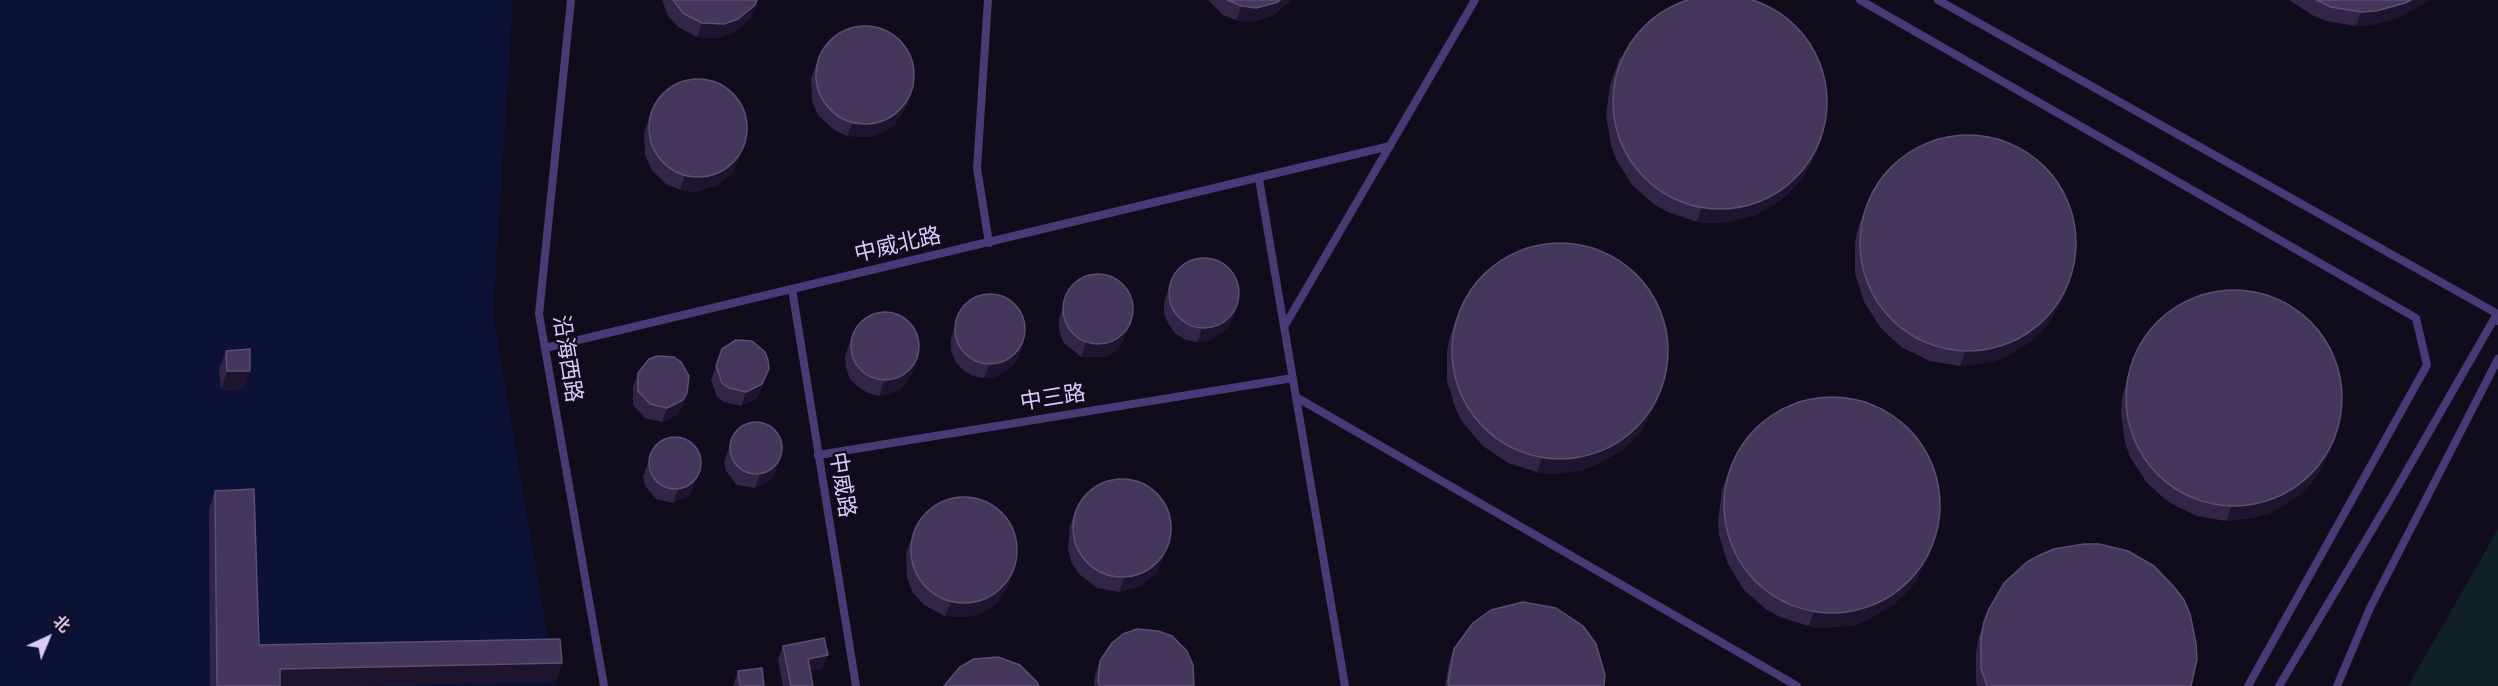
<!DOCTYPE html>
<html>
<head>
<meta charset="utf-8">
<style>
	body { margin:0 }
	#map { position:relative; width:2498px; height:686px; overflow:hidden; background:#110c1b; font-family:"Sofia Sans Condensed","Noto Sans SC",sans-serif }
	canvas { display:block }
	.north { position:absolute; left:18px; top:608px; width:60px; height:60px; -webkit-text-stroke:4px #110c1b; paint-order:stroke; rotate:44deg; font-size:16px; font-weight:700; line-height:24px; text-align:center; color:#d9c9fc }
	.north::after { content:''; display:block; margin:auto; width:21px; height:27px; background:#d9c9fc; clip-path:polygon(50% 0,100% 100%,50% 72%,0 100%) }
</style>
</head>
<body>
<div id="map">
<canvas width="2498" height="686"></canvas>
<div class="north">北</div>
</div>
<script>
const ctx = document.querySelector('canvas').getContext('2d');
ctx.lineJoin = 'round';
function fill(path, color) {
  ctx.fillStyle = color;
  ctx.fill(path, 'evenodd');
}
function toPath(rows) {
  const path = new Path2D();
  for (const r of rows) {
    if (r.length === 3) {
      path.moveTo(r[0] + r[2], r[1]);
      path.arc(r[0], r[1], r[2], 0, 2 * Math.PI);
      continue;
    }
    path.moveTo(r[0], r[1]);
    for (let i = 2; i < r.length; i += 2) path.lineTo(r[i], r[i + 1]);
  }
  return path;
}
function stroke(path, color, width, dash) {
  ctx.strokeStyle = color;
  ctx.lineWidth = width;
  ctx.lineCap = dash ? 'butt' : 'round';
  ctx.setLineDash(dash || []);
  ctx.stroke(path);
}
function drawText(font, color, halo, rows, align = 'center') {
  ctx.font = font + ' "Sofia Sans Condensed","Noto Sans SC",sans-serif';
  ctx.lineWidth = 4.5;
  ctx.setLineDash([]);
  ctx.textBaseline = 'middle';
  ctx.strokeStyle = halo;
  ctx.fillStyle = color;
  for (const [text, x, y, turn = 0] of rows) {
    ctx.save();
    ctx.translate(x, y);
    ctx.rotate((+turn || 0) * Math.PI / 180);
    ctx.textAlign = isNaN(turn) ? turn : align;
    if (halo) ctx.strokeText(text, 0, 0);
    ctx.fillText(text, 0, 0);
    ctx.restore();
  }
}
fill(toPath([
	[2498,529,2498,686,2408,686]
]), '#0f2124');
fill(toPath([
	[0,0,513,0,493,314,556,686,0,686]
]), '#0b1235');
stroke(toPath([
	[571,0,539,314,604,686],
	[988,0,977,168,989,243],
	[1860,0,2416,318,2427,365,2248,686],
	[1938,0,2496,313,2498,321],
	[1259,179,1345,686],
	[792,289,856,686],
	[1284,327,1475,0],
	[545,348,1390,146],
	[1296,397,1797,686],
	[818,455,1293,378],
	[2279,686,2391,498,2497,314],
	[2337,686,2370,608,2498,359]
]), '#483977', 8);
fill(toPath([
	[662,0,758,0,750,19,733,33,719,38,697,37,678,27,668,16],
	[1208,0,1290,0,1289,2,1272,16,1251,22,1236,20,1223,15],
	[2289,0,2429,0,2400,17,2371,25,2356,26,2326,21,2312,15],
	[1620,57,1817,151,1803,178,1793,189,1782,199,1756,215,1727,222,1712,223,1697,222,1668,212,1655,205,1632,185,1616,159,1611,145,1606,115,1610,85],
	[816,65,912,91,907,105,895,124,883,132,869,137,847,136,834,130,818,115,812,101,811,79],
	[649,119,741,152,733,172,716,186,694,192,680,190,666,184,651,169,645,155,644,133],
	[1863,214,2065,294,2051,320,2041,332,2030,342,2004,358,1990,362,1960,366,1930,361,1903,348,1891,338,1880,327,1864,302,1855,273,1855,243,1858,228],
	[1172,277,1237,305,1232,319,1227,329,1208,341,1197,342,1186,340,1176,334,1169,325,1164,314,1164,303],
	[1067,294,1132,321,1126,335,1121,345,1113,353,1103,357,1081,357,1063,342,1059,331,1059,319],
	[959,313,1024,341,1019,355,1013,365,995,377,984,378,973,376,963,370,955,361,951,350,951,339],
	[1455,322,1662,388,1657,402,1643,428,1633,440,1622,450,1596,465,1582,470,1552,474,1537,472,1508,463,1483,446,1463,423,1456,410,1447,381,1447,351,1450,336],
	[854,330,919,358,913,372,900,390,879,396,868,393,858,387,850,379,846,368,845,356],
	[722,349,769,369,757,398,741,406,724,402,717,397,711,380],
	[226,351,244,389,221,390,219,369],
	[2135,355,2337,435,2331,449,2317,476,2308,487,2297,497,2271,513,2257,517,2226,521,2197,516,2170,503,2158,493,2147,483,2130,457,2125,443,2121,413,2122,398,2130,369],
	[638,373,687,393,682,407,678,414,662,422,645,418,633,405,633,387],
	[735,431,780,459,775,473,770,480,755,488,737,485,726,471,724,462],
	[654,446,693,488,689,495,673,503,656,499,645,486,643,477],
	[1727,476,1934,542,1929,556,1915,583,1905,594,1894,604,1868,620,1854,625,1824,628,1809,626,1780,617,1767,610,1744,590,1728,564,1719,535,1718,520,1722,490],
	[215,491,259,645,562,663,556,681,340,686,210,686,209,509],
	[1075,512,1171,537,1157,572,1140,586,1119,592,1097,588,1079,574,1071,562,1068,548,1070,526],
	[911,540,1010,582,997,603,984,612,969,617,945,616,924,605,913,593,907,578,906,554],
	[1989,609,2191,686,1977,686,1976,682,1976,652,1979,637],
	[783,646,822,669,810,671,813,686,783,686,778,660],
	[1454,649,1604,686,1445,686,1449,663],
	[1100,661,1194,686,1094,686,1095,675],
	[738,671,764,686,733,686]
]), '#332548');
fill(toPath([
	[757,0,758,0,750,19,733,33,719,38,697,37,702,23],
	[1280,0,1290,0,1289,2,1272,16,1251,22,1236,20,1242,6],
	[2411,0,2429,0,2400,17,2371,25,2356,26,2361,12],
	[912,91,907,105,895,124,883,132,869,137,847,136,853,122],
	[1822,137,1817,151,1803,178,1793,189,1782,199,1756,215,1727,222,1712,223,1697,222,1702,207],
	[746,138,733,172,716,186,694,192,680,190,685,176],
	[2070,280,2065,294,2051,320,2041,332,2030,342,2004,358,1990,362,1960,366,1965,352],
	[1237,305,1232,319,1227,329,1208,341,1197,342,1202,328],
	[1132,321,1126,335,1121,345,1113,353,1103,357,1081,357,1086,342],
	[1024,341,1019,355,1013,365,995,377,984,378,989,364],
	[919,358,913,372,900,390,879,396,884,382],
	[769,369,757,398,741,406,746,392],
	[227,371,250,371,244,389,221,390],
	[1662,388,1657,402,1643,428,1633,440,1622,450,1596,465,1582,470,1552,474,1537,472,1542,458],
	[687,393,682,407,678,414,662,422,667,408],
	[2337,435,2331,449,2317,476,2308,487,2297,497,2271,513,2257,517,2226,521,2231,507],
	[780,459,775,473,770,480,755,488,760,474],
	[699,474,693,488,689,495,673,503,678,489],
	[1171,537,1157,572,1140,586,1119,592,1124,578],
	[1934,542,1929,556,1915,583,1905,594,1894,604,1868,620,1854,625,1824,628,1809,626,1814,612],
	[1015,568,1010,582,997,603,984,612,969,617,945,616,951,602],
	[828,655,822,669,803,673,808,659],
	[562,663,556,681,339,686,273,686,280,669]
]), '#1e142e');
const building = toPath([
	[1720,102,107],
	[673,0,757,0,755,5,738,19,724,24,702,23,683,13,673,0],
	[1227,0,1280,0,1278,2,1256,8,1242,6,1227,0],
	[2316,0,2411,0,2405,3,2376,11,2361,12,2331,7,2316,0],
	[865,75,49],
	[698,128,49],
	[1968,243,108],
	[1560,351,108],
	[1204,293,35],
	[1098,309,35],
	[2234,398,108],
	[990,329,35],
	[885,346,34],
	[736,340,752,341,765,352,768,360,769,369,762,384,746,392,729,388,722,383,716,366,722,349,736,340],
	[250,349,250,371,227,371,226,351,250,349],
	[657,356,674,357,681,362,689,376,687,393,683,400,667,408,650,404,638,391,638,373,649,359,657,356],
	[1832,505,108],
	[756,448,26],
	[675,463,26],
	[1122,528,49],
	[254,489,259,645,560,639,562,663,280,669,280,686,217,686,215,491,254,489],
	[964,550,53],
	[2084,544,2099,544,2128,551,2154,566,2175,588,2184,600,2190,614,2196,644,2197,659,2191,686,1987,686,1981,668,1981,637,1984,622,1989,609,2004,583,2027,562,2040,555,2054,549,2084,544],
	[1523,602,1556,608,1583,626,1596,644,1605,675,1604,686,1449,686,1448,682,1454,649,1473,623,1491,610,1523,602],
	[1137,629,1158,631,1172,636,1187,651,1193,665,1194,686,1100,686,1098,682,1100,661,1112,643,1123,634,1137,629],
	[824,638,828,655,808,659,813,686,791,686,783,646,824,638],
	[998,657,1020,665,1037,682,1039,686,944,686,960,667,974,659,998,657],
	[762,668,764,686,740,686,738,671,762,668]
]);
fill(building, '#44375b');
stroke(building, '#5c4e74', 1.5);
drawText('22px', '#d9c9fc', '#110c1b', [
	["中威北路",898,246,-13],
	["沿海西路",566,359,81],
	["中三路",1053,399,-9],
	["中威路",841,485,81]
]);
</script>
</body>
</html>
